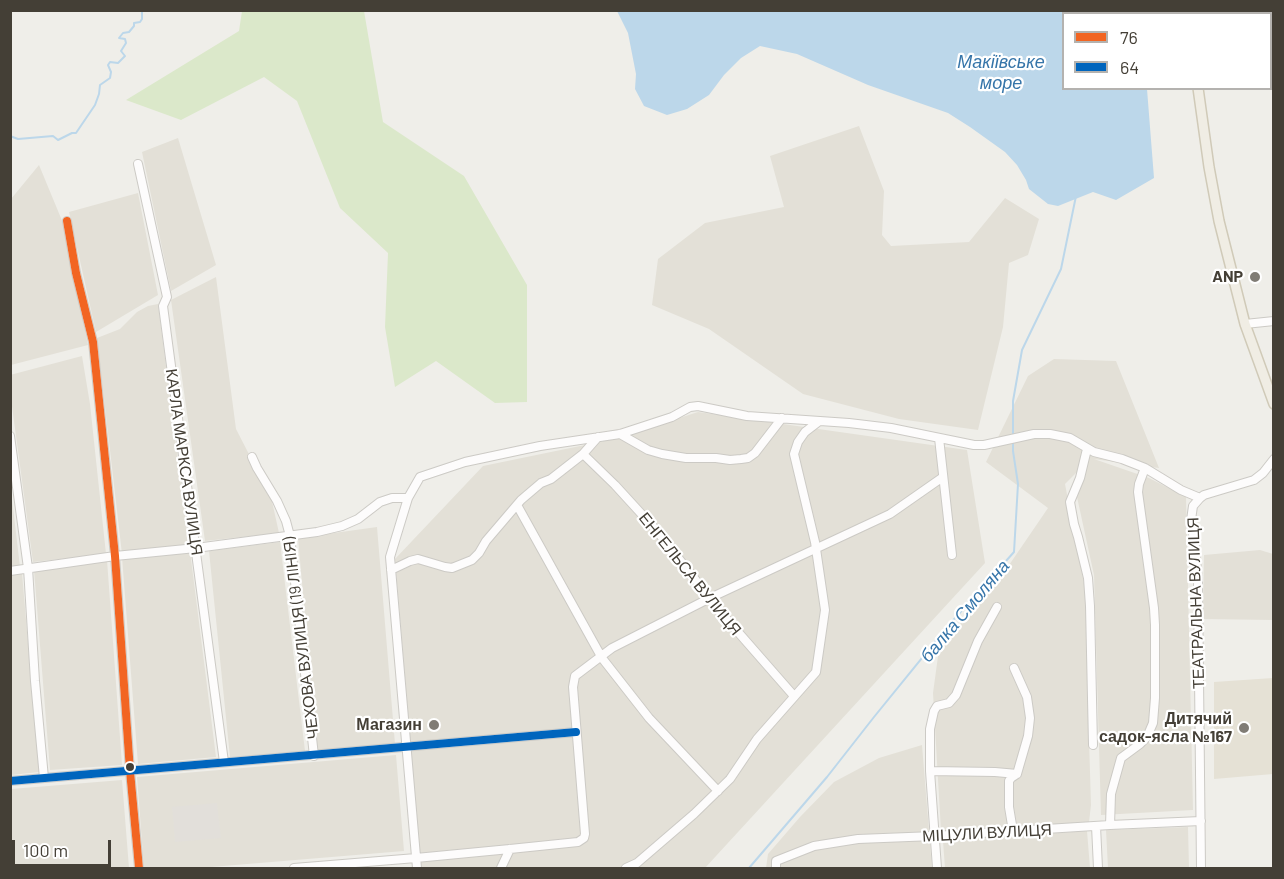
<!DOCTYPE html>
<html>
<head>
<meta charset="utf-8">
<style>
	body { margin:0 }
	#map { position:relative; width:1284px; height:879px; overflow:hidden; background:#efeee9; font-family:Barlow,sans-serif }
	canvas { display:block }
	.frame { position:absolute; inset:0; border:12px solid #443f36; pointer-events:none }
	.legend { position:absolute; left:1062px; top:12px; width:210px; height:78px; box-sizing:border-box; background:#fff; border:2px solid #b4b2af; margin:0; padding:8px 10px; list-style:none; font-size:18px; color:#443f36 }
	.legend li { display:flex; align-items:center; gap:12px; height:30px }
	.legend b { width:30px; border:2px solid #b4b2af }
	.scale { position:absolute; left:12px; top:840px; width:99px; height:27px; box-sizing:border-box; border:3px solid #443f36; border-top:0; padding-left:8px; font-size:18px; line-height:21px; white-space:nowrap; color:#443f36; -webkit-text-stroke:4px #fff; paint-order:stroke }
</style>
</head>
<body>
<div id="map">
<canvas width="1284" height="879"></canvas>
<div class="frame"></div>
<ul class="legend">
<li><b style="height:8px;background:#f26522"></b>76</li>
<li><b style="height:8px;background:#0065bd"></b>64</li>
</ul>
<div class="scale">100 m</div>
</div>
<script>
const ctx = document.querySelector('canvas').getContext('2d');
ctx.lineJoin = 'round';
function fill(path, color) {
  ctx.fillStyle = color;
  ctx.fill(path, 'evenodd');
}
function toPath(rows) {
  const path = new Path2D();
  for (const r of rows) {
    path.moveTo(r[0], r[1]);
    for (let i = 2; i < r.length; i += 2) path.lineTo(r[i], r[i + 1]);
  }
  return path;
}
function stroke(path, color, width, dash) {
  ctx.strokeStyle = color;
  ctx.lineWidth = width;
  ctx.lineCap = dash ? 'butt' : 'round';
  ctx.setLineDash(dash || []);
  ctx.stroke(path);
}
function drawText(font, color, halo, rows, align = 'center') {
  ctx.font = font + ' Barlow,sans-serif';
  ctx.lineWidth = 4.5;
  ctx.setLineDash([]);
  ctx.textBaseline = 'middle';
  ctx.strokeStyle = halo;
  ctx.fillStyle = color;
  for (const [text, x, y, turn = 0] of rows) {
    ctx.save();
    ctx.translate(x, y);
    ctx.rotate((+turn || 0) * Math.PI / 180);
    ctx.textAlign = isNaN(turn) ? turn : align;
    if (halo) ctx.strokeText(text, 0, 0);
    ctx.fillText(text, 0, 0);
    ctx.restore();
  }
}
fill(toPath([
	[859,126,884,191,882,235,891,246,969,242,1005,198,1039,219,1028,255,1009,263,1003,327,978,430,899,419,803,394,709,329,652,305,658,259,705,223,784,207,770,156],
	[178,138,216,265,171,291,142,152],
	[39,165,63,223,88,345,11,365,11,199],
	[138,193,158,295,96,332,69,212],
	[216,277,236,429,271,497,279,533,205,541,171,300],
	[158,304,189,546,122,554,97,338,120,329,137,312,148,306],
	[82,356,90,404,106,554,33,562,11,399,10,375],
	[1054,359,1116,361,1159,468,1094,459,1149,478,1186,497,1193,810,1101,815,1094,575,1077,497,1089,460,1065,484,1088,604,1087,674,1091,805,1089,822,941,831,933,693,939,649,1005,571,1048,508,986,462,1028,376],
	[698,412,967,450,985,563,705,868,421,868,395,559,483,466,614,439],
	[10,482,20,567,10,569],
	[377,527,395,744,317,750,298,538],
	[280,542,305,751,230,757,209,551],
	[1260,550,1273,554,1273,620,1203,619,1204,555],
	[190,551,216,757,138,764,122,557],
	[107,560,122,765,50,770,34,570],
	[22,573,39,772,11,775,10,575],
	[922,745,932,868,766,868,768,854,800,817,834,782,879,758],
	[396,755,404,851,199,868,144,868,137,777],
	[122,780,129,868,11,868,11,789],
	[1188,827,1189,868,1108,868,1106,830],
	[1087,831,1090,868,945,868,943,841]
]), '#e3e0d7');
fill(toPath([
	[217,803,221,838,175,842,172,807]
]), '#e2dfda');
fill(toPath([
	[1273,678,1273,774,1214,779,1214,682]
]), '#e5e1d5');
fill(toPath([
	[242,11,364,11,383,122,464,176,527,285,527,402,495,403,436,361,395,387,385,327,388,253,340,208,297,101,264,77,181,120,126,100,239,31]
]), '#dbe8ca');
fill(toPath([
	[617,11,1140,11,1140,13,1064,14,1064,88,1147,89,1154,178,1116,200,1093,192,1058,206,1048,204,1029,189,1026,180,1017,165,1005,152,970,127,948,113,868,85,797,54,760,46,741,58,724,75,709,95,687,109,667,115,644,106,635,89,636,74,628,33]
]), '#bcd7ea');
stroke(toPath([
	[1270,30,1274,32],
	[10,136,18,139,53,136,58,140,72,133,76,133,95,105,99,94,100,85,110,78,111,72,108,65,110,62,118,63,125,56,121,51,126,43,125,39,119,38,123,33,129,32,134,26,134,23,140,22,142,19,142,10],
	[749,868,827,777,874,717,948,626,1014,552,1018,484,1013,451,1013,401,1022,350,1061,269,1076,196]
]), '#bcd7ea', 2);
const minor = toPath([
	[138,164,167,297,163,306,224,762],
	[67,221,76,273,93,342,115,556,130,771,139,868],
	[1245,324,1274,321],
	[620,434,648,450,662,454,686,458,716,458,730,460,741,459,748,458,755,453,782,418],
	[10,436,28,568,35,681,44,778],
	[939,438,952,555],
	[1087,449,1080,478,1070,502,1074,524,1078,537,1088,578,1090,606,1093,745],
	[583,454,615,485,657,531,724,616,794,696],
	[252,457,257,468,277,501,286,521,290,536,314,756],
	[517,505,602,658,649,718,718,791],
	[391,570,410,561,418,559,445,567,452,568,472,560,479,553,486,541,521,500,541,483,551,479,583,454,598,437],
	[10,571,115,556,196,548,317,532,342,526,358,519,380,502,392,498,408,498],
	[930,771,995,772,1017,774],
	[10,781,576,732],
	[1110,825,1111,794,1121,758,1140,744,1147,737,1153,723,1155,698,1155,625,1154,608,1138,492,1139,484,1145,468],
	[1096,826,1098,868],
	[1013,831,1009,807,1009,781,1011,778,1017,774,1019,767,1028,736,1030,718,1027,697,1014,668],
	[294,868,416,858,510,849,578,842,584,838,585,834,573,687,575,676,612,648,710,598,890,514,943,477],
	[417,868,390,557,408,498,420,477,465,462,540,446,620,434,672,417,690,407,698,406,747,416,849,423,891,428,974,445,984,445,1034,434,1050,434,1070,438,1094,452,1122,459,1145,468,1181,490,1200,498],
	[501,868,510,849],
	[626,868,637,863,694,814,730,779,757,739,816,672,825,610,815,542,794,454,798,442,805,432,818,422],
	[776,868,776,861,814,846,858,839,934,836,1110,825,1201,821],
	[937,868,930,771,930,729,934,711,937,706,949,703,956,695,978,641,997,607],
	[1201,868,1198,582,1195,548,1191,520,1193,506,1200,498,1204,495,1254,480,1263,473,1274,459]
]);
const major = toPath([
	[1193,10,1193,14],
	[1198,88,1209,167,1219,221,1245,324,1274,404]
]);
stroke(minor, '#cccac5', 10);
stroke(major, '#d0cab8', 12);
stroke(minor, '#fdfcfc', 8);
stroke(major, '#f0ede4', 9);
stroke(toPath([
	[67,221,76,273,93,342,115,556,130,771,139,868]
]), '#f26522', 8);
stroke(toPath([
	[10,781,576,732]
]), '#0065bd', 8);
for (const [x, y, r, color] of [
	[1255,277,6,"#807c75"],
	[434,725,6,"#807c75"],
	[1244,728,6,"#807c75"],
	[130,767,5,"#443f36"]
]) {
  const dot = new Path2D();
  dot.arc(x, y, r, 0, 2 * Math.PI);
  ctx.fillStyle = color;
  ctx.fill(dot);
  stroke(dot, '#fff', 2);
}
drawText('bold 16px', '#443f36', '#fff', [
	["ANP",1243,277],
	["Дитячий",1232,719],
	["садок-ясла №167",1232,737],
	["Магазин",422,725]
], 'right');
drawText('16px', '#443f36', '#fff', [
	["КАРЛА МАРКСА ВУЛИЦЯ",184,462,82],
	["ЕНГЕЛЬСА ВУЛИЦЯ",690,574,51],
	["ТЕАТРАЛЬНА ВУЛИЦЯ",1196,603,-92],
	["ЧЕХОВА ВУЛИЦЯ (19 ЛIНIЯ)",301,638,-97],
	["МІЦУЛИ ВУЛИЦЯ",987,833,-3]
]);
drawText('italic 18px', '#3675a9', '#fff', [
	["Макіївське",1001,62],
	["море",1001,83],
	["балка Смоляна",965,611,-50]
]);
</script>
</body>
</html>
